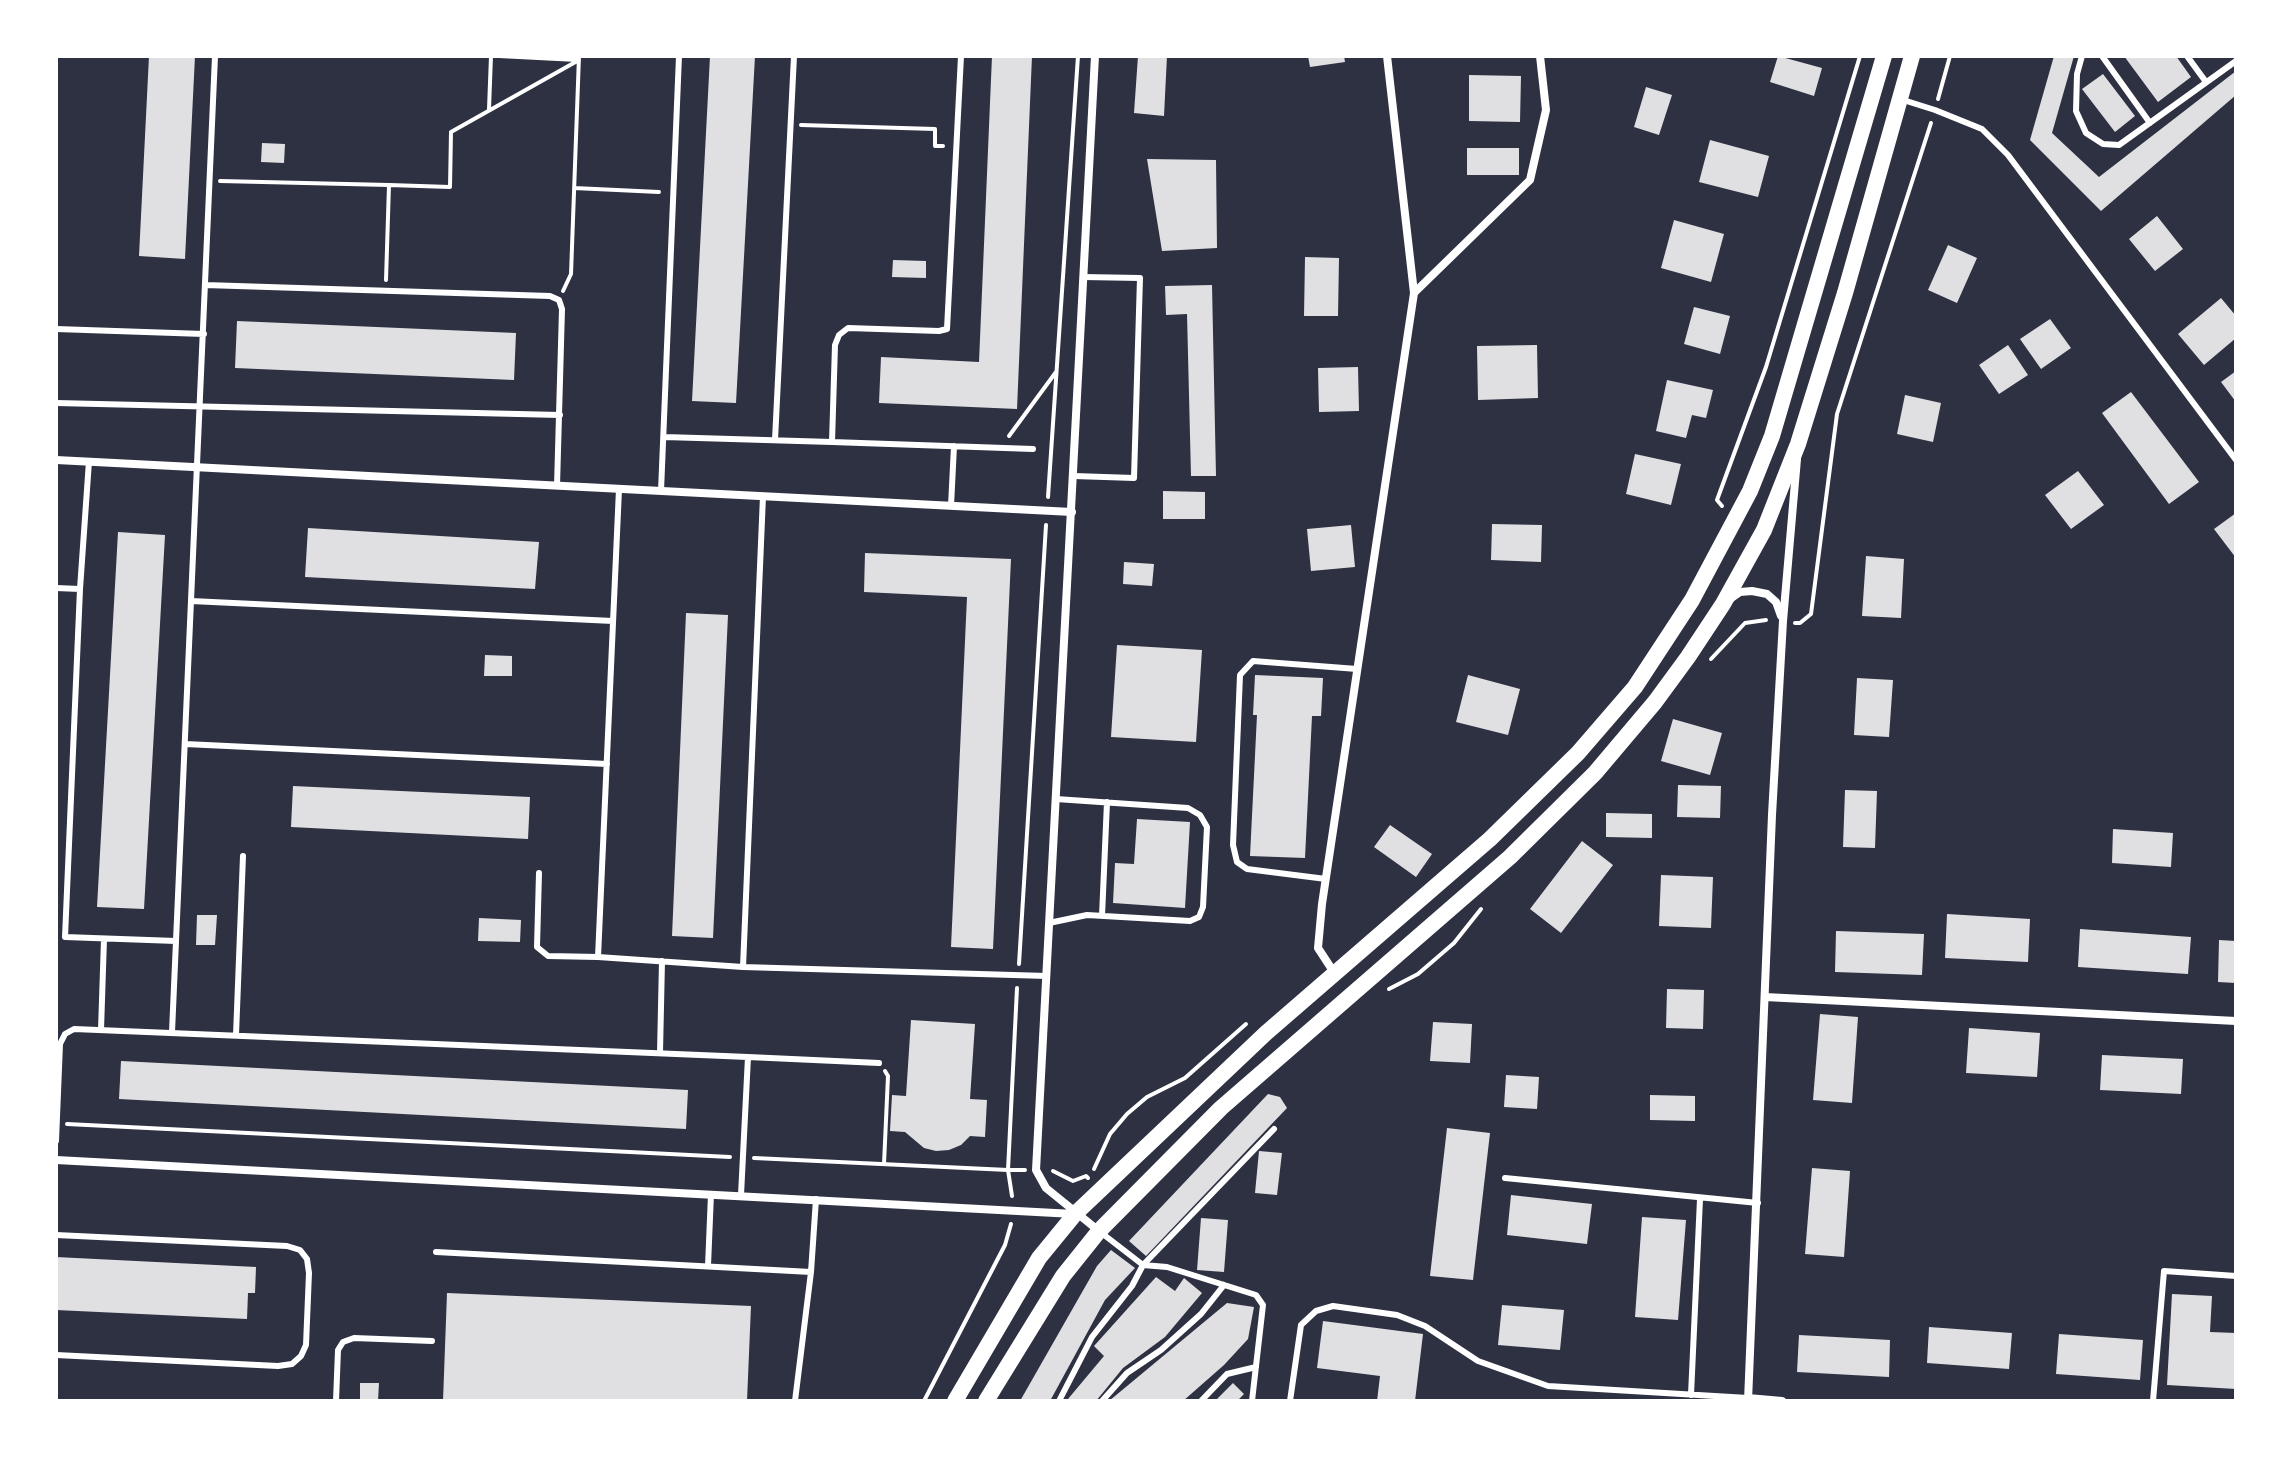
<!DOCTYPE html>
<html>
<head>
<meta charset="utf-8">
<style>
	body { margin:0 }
	#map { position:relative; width:2292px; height:1457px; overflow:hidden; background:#2d3142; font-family:Manrope,sans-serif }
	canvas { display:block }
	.frame { position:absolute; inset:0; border:58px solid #fff; pointer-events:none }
</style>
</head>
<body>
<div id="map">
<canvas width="2292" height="1457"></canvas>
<div class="frame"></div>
</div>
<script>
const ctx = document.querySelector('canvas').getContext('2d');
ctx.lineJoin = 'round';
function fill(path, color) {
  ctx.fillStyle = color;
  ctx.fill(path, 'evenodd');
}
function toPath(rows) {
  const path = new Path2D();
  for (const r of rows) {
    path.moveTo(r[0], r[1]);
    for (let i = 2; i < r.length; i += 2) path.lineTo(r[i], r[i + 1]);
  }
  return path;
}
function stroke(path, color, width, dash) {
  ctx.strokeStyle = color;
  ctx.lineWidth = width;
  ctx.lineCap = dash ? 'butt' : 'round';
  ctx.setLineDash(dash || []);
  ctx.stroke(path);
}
fill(toPath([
	[149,56,195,56,185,259,139,256],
	[710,56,755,56,736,403,692,401],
	[992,56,1032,56,1017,409,879,403,881,357,979,362],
	[1138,56,1167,56,1164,116,1134,113],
	[1308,56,1344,56,1345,62,1310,67],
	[1778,56,1822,68,1814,96,1770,82],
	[2054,56,2074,56,2052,133,2099,177,2236,71,2236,95,2101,211,2030,140],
	[2124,56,2176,56,2191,77,2158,102],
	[2103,74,2135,116,2115,132,2082,89],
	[1469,75,1521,76,1520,122,1469,121],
	[1646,87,1672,95,1659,135,1634,127],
	[1710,140,1769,156,1758,197,1699,182],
	[262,143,285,144,284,163,261,162],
	[1467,148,1519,148,1519,175,1467,175],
	[1147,159,1216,160,1217,248,1162,251],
	[2157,216,2183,249,2155,271,2129,239],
	[1674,220,1724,234,1711,282,1661,268],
	[1948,245,1977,258,1957,303,1928,290],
	[1305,257,1339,258,1338,316,1304,316],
	[893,260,926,261,926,278,892,277],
	[1212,285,1216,476,1191,476,1187,314,1166,315,1165,286],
	[2221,298,2236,316,2236,338,2204,365,2178,334],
	[1694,307,1730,316,1720,354,1684,344],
	[2050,319,2071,348,2041,369,2020,339],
	[237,321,516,333,514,380,235,368],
	[1537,345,1538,398,1478,400,1477,346],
	[2008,345,2028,375,1999,394,1979,365],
	[1358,367,1359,411,1319,412,1318,368],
	[2236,371,2236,402,2221,382],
	[1667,380,1713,390,1706,418,1692,415,1686,438,1656,431],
	[2131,392,2199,482,2169,504,2102,413],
	[1905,395,1941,403,1933,442,1897,434],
	[1635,454,1681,464,1671,505,1626,494],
	[2078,471,2104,505,2071,529,2045,495],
	[1163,491,1205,492,1205,519,1163,519],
	[2236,513,2236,558,2214,529],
	[1492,524,1542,525,1541,562,1491,560],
	[1351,525,1355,567,1311,571,1307,529],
	[308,528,539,542,535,589,305,577],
	[118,532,165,535,144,909,97,907],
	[865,553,1011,559,993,949,951,947,967,597,864,592],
	[1866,556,1904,559,1901,618,1862,616],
	[1124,562,1154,564,1152,586,1123,584],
	[686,613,728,615,713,938,672,936],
	[1117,645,1202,650,1196,742,1111,737],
	[485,655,512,656,512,676,484,676],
	[1255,675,1323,678,1321,716,1312,716,1305,858,1250,856,1257,715,1253,715],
	[1468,675,1520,689,1508,735,1456,722],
	[1857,678,1893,680,1889,737,1854,735],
	[1673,719,1722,733,1710,775,1661,761],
	[1678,785,1721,786,1720,818,1677,817],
	[293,786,530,797,528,839,291,827],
	[1845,790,1877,791,1875,848,1843,847],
	[1606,813,1652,814,1652,838,1606,837],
	[1137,819,1190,822,1185,908,1113,903,1115,863,1134,864],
	[1390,825,1432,854,1416,877,1374,847],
	[2113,829,2173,833,2171,867,2112,863],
	[1582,841,1613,865,1561,933,1530,909],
	[1661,875,1713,877,1711,928,1659,926],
	[1947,914,2030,919,2028,962,1945,958],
	[197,915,217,915,215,945,196,945],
	[479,918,521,920,520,942,478,941],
	[2080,929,2191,937,2188,974,2078,967],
	[1836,931,1924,934,1922,975,1835,972],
	[2219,940,2236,941,2236,983,2218,982],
	[1667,989,1704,990,1703,1029,1666,1028],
	[1820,1014,1858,1017,1852,1103,1813,1100],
	[911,1020,975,1024,970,1099,987,1100,985,1137,970,1136,961,1145,949,1150,936,1151,924,1148,905,1132,890,1131,892,1095,906,1096],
	[1433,1022,1472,1024,1470,1063,1430,1061],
	[1969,1028,2040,1033,2037,1077,1966,1073],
	[2102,1055,2183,1059,2181,1094,2100,1090],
	[121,1061,688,1090,686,1129,119,1099],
	[1506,1075,1539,1077,1537,1109,1504,1107],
	[1268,1094,1280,1097,1287,1108,1146,1256,1129,1241],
	[1650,1095,1695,1096,1695,1121,1650,1120],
	[1447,1128,1490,1133,1473,1280,1430,1276],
	[1259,1151,1282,1153,1277,1195,1255,1193],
	[1812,1168,1850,1171,1844,1257,1805,1254],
	[1511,1195,1592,1204,1587,1244,1507,1235],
	[1642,1217,1686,1220,1678,1320,1635,1317],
	[1201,1218,1228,1220,1224,1272,1197,1270],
	[1111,1250,1135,1268,1105,1300,1050,1401,1020,1401,1097,1266],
	[56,1257,256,1267,255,1293,248,1293,247,1319,56,1310],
	[1156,1277,1175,1291,1184,1278,1202,1293,1165,1337,1123,1368,1096,1401,1070,1401,1068,1399,1104,1356,1094,1346],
	[447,1293,751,1306,747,1401,443,1401],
	[2172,1294,2212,1296,2210,1332,2236,1333,2236,1389,2167,1385],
	[1227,1303,1254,1307,1248,1339,1224,1365,1183,1401,1109,1401],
	[1502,1305,1564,1310,1560,1350,1498,1345],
	[1323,1321,1423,1334,1415,1401,1377,1401,1380,1376,1317,1368],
	[1929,1327,2012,1333,2009,1369,1927,1363],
	[2059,1334,2143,1340,2140,1380,2056,1374],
	[1799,1335,1890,1340,1889,1377,1797,1372],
	[360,1383,379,1383,378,1401,360,1401],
	[1233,1383,1244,1394,1237,1401,1215,1401]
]), '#e0e0e3');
stroke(toPath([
	[499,56,577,60],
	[1938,99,1950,56],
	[489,109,491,56],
	[801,125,935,129,935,146,943,146],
	[220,181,389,185,386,280],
	[389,185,450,187,451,132,579,60],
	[574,188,659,192],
	[563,291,571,274,579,56],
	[1009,436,1056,372],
	[1048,497,1078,56],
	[1722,506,1717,500,1766,367,1860,56],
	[1795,623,1800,623,1811,614,1837,414,1931,123],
	[1711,659,1745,623,1766,620],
	[1019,964,1046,525],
	[1389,989,1418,974,1454,943,1481,909],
	[67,1124,730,1157],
	[754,1158,1008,1170,1017,988],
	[884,1164,888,1076,885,1071],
	[1094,1169,1110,1134,1127,1114,1147,1097,1185,1078,1246,1024],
	[1053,1171,1073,1181,1086,1176,1088,1178],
	[1012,1196,1008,1170,1025,1170],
	[924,1401,1005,1245,1011,1224]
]), '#fff', 4);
stroke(toPath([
	[2082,56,2077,74,2076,111,2086,133,2103,144,2119,145,2236,61],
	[2102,56,2150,123],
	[2187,56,2206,82],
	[1900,99,1935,110,1982,129,2008,155,2236,460],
	[205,285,550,296,559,300,562,309,557,486],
	[56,329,204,334],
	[56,403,560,415],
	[664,437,832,442,835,345,839,335,848,328,939,331,947,329,961,56],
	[775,440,794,56],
	[832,442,1033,449],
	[1074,476,1134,478,1140,278,1083,277],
	[619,489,598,957,743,967,1047,976],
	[661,491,679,56],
	[951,506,954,446],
	[56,588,80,589,65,937,176,941,215,56],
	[80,589,89,461],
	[191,601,613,621],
	[185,744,607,764],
	[539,873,537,947,548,956,598,957],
	[1326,879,1247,869,1237,862,1233,845,1240,675,1253,661,1357,669],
	[1102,916,1107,802],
	[1049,923,1087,915,1190,921,1199,917,1203,907,1207,827,1200,815,1188,808,1056,799],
	[743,967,763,496],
	[101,1030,104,939],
	[172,1032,176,941],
	[236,1035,243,856],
	[660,1053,662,961],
	[748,1057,879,1063],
	[56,1141,60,1044,65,1034,74,1029,748,1057,741,1195],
	[1505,1178,1758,1203],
	[1099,1231,1143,1265,1167,1267,1256,1295,1263,1305,1252,1401],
	[56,1235,287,1246,300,1250,307,1259,309,1273,306,1345,301,1356,292,1364,278,1366,56,1355],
	[436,1252,811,1272,795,1401],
	[708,1266,711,1194],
	[811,1272,816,1199],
	[1691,1395,1700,1199],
	[336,1401,338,1350,343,1342,354,1338,432,1341],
	[1059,1401,1092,1337,1132,1286,1143,1265,1274,1129],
	[1102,1401,1127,1373,1161,1350,1201,1314,1224,1285],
	[1201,1401,1227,1374,1256,1367],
	[1290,1401,1301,1325,1316,1311,1333,1306,1397,1315,1425,1326,1478,1361,1548,1386,1748,1398],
	[2153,1401,2164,1271,2236,1276]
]), '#fff', 6);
stroke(toPath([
	[1095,56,1036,1170,1046,1188,1099,1231],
	[1387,56,1414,293],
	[56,460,1072,512],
	[1730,599,1740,592,1752,591,1767,594,1776,602,1781,616],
	[1335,974,1318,948,1322,904,1414,293,1530,180,1546,110,1540,56],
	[1765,997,2236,1021],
	[56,1160,1074,1214],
	[1748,1398,1782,1401],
	[1748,1401,1772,815,1783,621,1797,459]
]), '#fff', 8);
stroke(toPath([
	[955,1401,1039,1258,1075,1214,1266,1033,1490,839,1578,753,1635,687,1692,600,1750,491,1772,436,1884,56],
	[986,1401,1063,1276,1099,1231,1221,1108,1510,857,1595,773,1655,702,1688,657,1723,604,1764,530,1798,444,1845,293,1912,56]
]), '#fff', 16);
</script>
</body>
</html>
